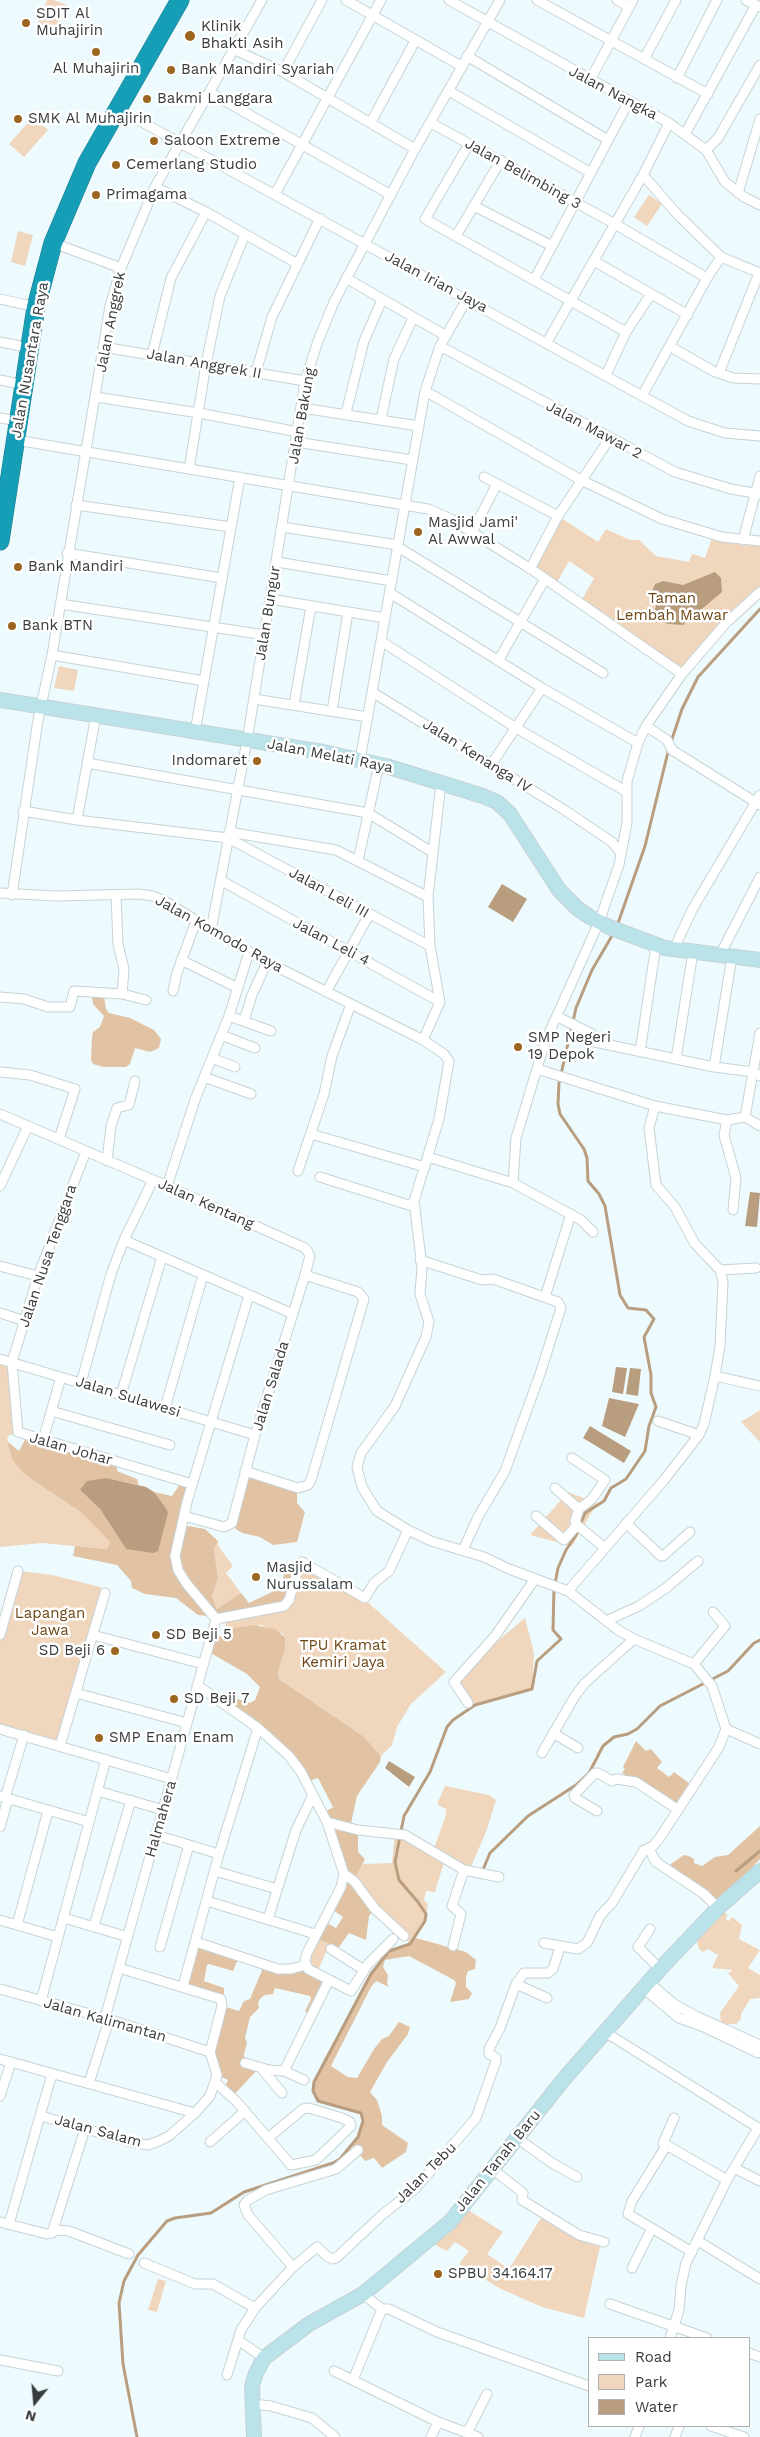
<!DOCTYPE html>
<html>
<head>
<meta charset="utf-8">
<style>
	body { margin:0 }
	#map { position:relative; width:760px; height:2437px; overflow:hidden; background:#eefbfe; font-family:"Work Sans",sans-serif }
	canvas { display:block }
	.legend { position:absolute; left:588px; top:2337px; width:162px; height:90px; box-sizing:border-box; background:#fff; border:1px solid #afb1b1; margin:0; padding:6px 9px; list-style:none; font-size:15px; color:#373c3d }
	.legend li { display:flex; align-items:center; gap:10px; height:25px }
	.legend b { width:25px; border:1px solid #afb1b1 }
	.north { position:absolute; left:10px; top:2377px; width:50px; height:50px; -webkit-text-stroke:4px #fff; paint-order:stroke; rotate:197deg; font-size:14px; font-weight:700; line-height:20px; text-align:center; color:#373c3d }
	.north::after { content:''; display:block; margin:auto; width:18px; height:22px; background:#373c3d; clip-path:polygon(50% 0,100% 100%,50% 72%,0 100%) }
</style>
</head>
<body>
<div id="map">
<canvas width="760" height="2437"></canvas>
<ul class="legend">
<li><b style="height:6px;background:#b9e2e9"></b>Road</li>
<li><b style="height:14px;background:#efd6bd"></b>Park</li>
<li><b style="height:14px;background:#b99d7f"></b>Water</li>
</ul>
<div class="north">N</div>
</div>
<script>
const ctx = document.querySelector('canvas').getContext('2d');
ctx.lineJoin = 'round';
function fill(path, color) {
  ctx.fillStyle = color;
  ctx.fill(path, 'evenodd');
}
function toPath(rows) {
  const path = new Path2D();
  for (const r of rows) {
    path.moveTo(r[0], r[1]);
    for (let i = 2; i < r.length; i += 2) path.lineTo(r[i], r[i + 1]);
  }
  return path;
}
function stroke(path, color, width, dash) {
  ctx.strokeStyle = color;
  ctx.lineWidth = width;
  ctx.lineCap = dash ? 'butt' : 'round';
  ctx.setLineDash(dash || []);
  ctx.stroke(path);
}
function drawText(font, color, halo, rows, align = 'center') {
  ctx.font = font + ' "Work Sans",sans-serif';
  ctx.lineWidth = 5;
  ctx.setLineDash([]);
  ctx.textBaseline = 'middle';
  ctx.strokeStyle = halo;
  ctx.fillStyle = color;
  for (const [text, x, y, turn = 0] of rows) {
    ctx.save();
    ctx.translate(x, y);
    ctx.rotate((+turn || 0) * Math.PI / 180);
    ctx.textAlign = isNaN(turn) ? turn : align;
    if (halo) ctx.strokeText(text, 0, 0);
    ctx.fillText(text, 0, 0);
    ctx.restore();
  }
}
fill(toPath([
	[47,0,54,0,67,5,54,35,36,28],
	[33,117,48,130,24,157,9,144],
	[649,195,662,204,647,226,634,217],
	[18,231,33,235,25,266,11,262],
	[558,516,598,542,606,529,630,540,639,540,656,556,689,562,692,554,705,558,713,535,760,541,760,592,682,674,580,603,594,578,569,561,555,586,534,571,543,543],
	[59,666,78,670,74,691,54,688],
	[0,1359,12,1362,18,1432,8,1436,7,1441,12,1459,28,1477,82,1513,110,1542,107,1549,42,1543,0,1547],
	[760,1410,760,1442,741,1422],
	[568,1492,597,1503,572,1546,530,1535],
	[218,1541,219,1547,233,1566,226,1573,241,1593,217,1609,212,1596,218,1579,214,1549],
	[300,1563,363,1598,446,1672,411,1704,397,1727,392,1745,381,1756,363,1736,279,1679,278,1671,285,1650,283,1634,261,1625,226,1629,225,1617,253,1612],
	[18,1571,52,1575,100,1587,105,1593,60,1746,0,1729,0,1635],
	[525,1618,534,1653,532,1689,475,1705,456,1676],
	[445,1786,489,1795,496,1800,486,1832,469,1871,445,1859,435,1892,426,1891,424,1900,428,1904,425,1921,410,1944,354,1881,363,1864,392,1863,395,1833,433,1851,446,1815,446,1809,438,1805,438,1802],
	[723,1912,727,1914,726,1920,729,1921,732,1917,742,1925,739,1939,760,1950,748,1968,760,1975,760,1998,750,1999,741,2014,741,2019,736,2024,727,2024,721,2023,720,2013,739,1986,728,1973,733,1970,712,1968,718,1955,708,1949,703,1952,699,1949,696,1939],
	[316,1938,330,1944,316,1974,305,1961],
	[463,2207,503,2232,487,2254,509,2269,541,2218,601,2242,584,2318,542,2307,501,2289,459,2264,469,2251,455,2242,447,2251,432,2243],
	[158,2279,166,2281,157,2312,148,2310]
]), '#efd6bd');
fill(toPath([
	[92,996,104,996,106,1009,109,1013,130,1018,154,1030,161,1039,159,1048,150,1052,135,1048,130,1064,126,1067,103,1067,93,1064,91,1060,92,1037,93,1032,100,1027,104,1016,93,1004],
	[27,1436,117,1462,117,1471,137,1479,139,1485,107,1478,80,1490,100,1509,126,1549,166,1508,154,1492,172,1496,182,1481,192,1484,181,1528,189,1526,205,1529,218,1541,214,1549,218,1579,212,1596,217,1609,241,1593,249,1603,274,1591,283,1578,285,1569,290,1563,294,1562,297,1564,284,1606,208,1616,198,1615,176,1598,145,1594,132,1588,131,1581,117,1565,73,1556,75,1546,107,1549,110,1542,82,1513,28,1477,20,1469,12,1459,7,1441,19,1451],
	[252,1477,297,1491,297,1503,305,1512,297,1542,273,1545,260,1537,242,1533,233,1527,241,1487],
	[255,1625,277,1630,285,1638,285,1650,278,1671,279,1679,363,1736,381,1756,380,1762,357,1796,350,1828,358,1830,358,1852,365,1859,354,1881,375,1909,369,1916,366,1940,349,1933,339,1947,337,1947,316,1938,325,1922,336,1928,343,1917,333,1910,342,1882,325,1812,333,1807,318,1778,309,1781,220,1698,223,1694,250,1703,255,1700,260,1687,247,1674,207,1651,211,1637,223,1636,226,1629],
	[636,1741,646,1751,651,1749,662,1762,657,1768,669,1777,674,1772,693,1786,677,1809,622,1773,625,1769,623,1767],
	[760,1826,760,1859,716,1906,665,1868,684,1855,689,1856,694,1859,694,1863,702,1866,715,1857,728,1855],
	[416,1938,466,1952,476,1960,475,1969,468,1971,466,1977,466,1987,472,1993,469,1999,450,2002,456,1983,454,1980,409,1956,385,1960,383,1967,388,1975,387,1983,389,1987,376,1981,371,1987,331,2066,348,2077,357,2078,374,2049,382,2039,389,2036,398,2023,399,2022,410,2027,408,2034,387,2062,370,2092,377,2100,382,2116,382,2125,408,2143,406,2152,382,2168,374,2158,365,2161,353,2147,352,2144,358,2136,363,2121,361,2113,318,2101,313,2091,314,2082,371,1974,389,1951,405,1947],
	[196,1942,239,1957,233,1971,209,1964,207,1965,204,1981,224,1988,224,1994,221,1999,183,1986],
	[306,1965,329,1980,308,2013,305,2011,311,1999,310,1996,275,1988,273,1994,265,1995,261,1998,258,2002,259,2008,250,2017,245,2038,247,2043,244,2054,245,2063,257,2070,232,2097,224,2089,228,2080,217,2075,210,2052,222,2006,239,2011,244,2001,250,1999,263,1968]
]), '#e1c3a4');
fill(toPath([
	[715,572,721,578,722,592,683,625,668,624,656,619,653,615,657,603,652,591,655,584,663,581,683,585],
	[502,884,527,899,513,922,488,907],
	[750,1192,760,1193,757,1227,745,1226],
	[616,1367,627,1368,623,1394,612,1392],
	[630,1368,641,1369,638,1396,626,1394],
	[609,1398,639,1404,625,1437,602,1426],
	[590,1426,631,1451,624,1463,583,1438],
	[107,1478,146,1487,154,1492,166,1508,168,1513,158,1551,153,1553,126,1549,100,1509,80,1490,87,1481],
	[389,1761,415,1777,409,1787,385,1768]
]), '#b99d7f');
stroke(toPath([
	[671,742,682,709,698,677,760,609],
	[617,926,645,846,669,748],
	[736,1871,760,1851],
	[482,1872,490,1853,528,1816,576,1785,589,1773,603,1746,614,1737,628,1734,637,1729,660,1706,728,1671,754,1643,760,1640],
	[137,2437,123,2364,119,2303,124,2281,138,2255,167,2221,175,2218,211,2213,244,2192,333,2163,340,2159,358,2137,363,2121,361,2113,318,2101,313,2091,314,2082,371,1974,389,1951,410,1944,425,1921,426,1914,418,1902,399,1880,395,1862,404,1816,430,1772,447,1727,453,1720,475,1705,532,1689,537,1661,561,1639,553,1630,554,1589,558,1568,566,1550,576,1535,585,1513,604,1501,611,1488,626,1479,645,1451,649,1426,656,1407,651,1393,651,1375,644,1337,654,1319,646,1310,628,1308,620,1295,605,1206,599,1194,588,1181,587,1158,584,1149,560,1114,558,1104,559,1083,576,1008,592,970,613,934]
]), '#b99d7f', 3);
const street = toPath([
	[346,0,461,66],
	[449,0,669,123,706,150,725,182,744,197,760,205],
	[537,0,708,94],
	[617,0,629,7],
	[746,0,760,7],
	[235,50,283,72,415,149],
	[467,56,608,140],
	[644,59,676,0],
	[283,72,322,0],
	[677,78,717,0],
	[590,80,633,0],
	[449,91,591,173],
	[211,93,391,195],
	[118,109,688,421,725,433,760,436],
	[371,122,415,41],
	[431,123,615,224,707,278],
	[685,134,756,5],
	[469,144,425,219,626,332,651,294],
	[706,150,718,138,760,65],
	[643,175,677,214,721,257,760,273],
	[155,187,206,212,296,263],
	[738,193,760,119],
	[275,194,381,0],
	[474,206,552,246],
	[456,236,501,160],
	[53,243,121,268],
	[594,261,688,315],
	[346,278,446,336],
	[534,280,629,101],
	[0,299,36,307],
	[0,342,30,348],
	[547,342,643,175,669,123],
	[440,346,675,472,731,489,760,494],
	[103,347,305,381],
	[671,347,713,371,733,378,760,379],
	[152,355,171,278,206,212],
	[256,372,272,317,320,218],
	[719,373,759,273],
	[606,375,626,332],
	[0,380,24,385],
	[425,391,581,480,662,519,722,537,760,541],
	[642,396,707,278,721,257],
	[96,397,199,413,298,432],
	[302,408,419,426],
	[346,413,364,341,382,300],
	[0,418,19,421],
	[381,419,394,359,413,318],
	[16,440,428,509,451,519,534,571,682,674],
	[296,442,412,460],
	[189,469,206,364,220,296,245,234],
	[484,477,558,516],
	[76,505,231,527],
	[282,527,398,545],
	[472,532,497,484],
	[743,540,760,476],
	[398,547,603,673],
	[67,553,222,578],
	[277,562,392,581],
	[530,569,558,516,610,438],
	[390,593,542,688,638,743],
	[270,599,385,618],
	[60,604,265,635],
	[381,641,516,728,627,792],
	[52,655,204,681],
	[498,661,545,579],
	[372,692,563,809,612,842,620,852],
	[254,699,368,717],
	[294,705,311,606],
	[332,711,348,612],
	[646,726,667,740,672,750,760,805],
	[195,732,240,477],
	[360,760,425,391,440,346,467,299],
	[87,763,368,813,432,852],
	[491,765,542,688],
	[23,811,77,820,228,838,430,946],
	[77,820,96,715],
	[229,832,336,850,428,897],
	[358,861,379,764],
	[222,881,440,1002],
	[0,893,56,896,139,894,153,896,168,903,223,937,267,962,423,1040,444,1054,449,1061,439,1119,414,1201,422,1267,420,1294,429,1322,426,1337,395,1406,361,1453,357,1467,362,1487,377,1511,408,1530,431,1541,484,1557,509,1569,568,1591,618,1630,634,1639,694,1664,712,1686,726,1729,719,1747,659,1839,653,1846,644,1850,612,1903,600,1916,587,1943,578,1949,544,1943],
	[12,895,38,720,52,655,110,306,121,268,155,187,262,0],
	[211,930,247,741,305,381,318,341,334,302,415,149,500,0],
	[674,949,692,910,760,795],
	[720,955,760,877],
	[181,960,238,988],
	[173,991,177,973,196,921],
	[326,992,369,915],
	[122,994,146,1000],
	[0,997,24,999,48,1007,70,1007,74,991,122,994,124,969,118,944,116,895],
	[229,1016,271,1031],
	[558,1017,592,1034,595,1042,714,1067,754,1072,760,1076],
	[244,1021,252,995,267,962],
	[221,1035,255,1048],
	[423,1040,440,1002,430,946,428,897,441,783],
	[640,1052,656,945],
	[212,1058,235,1067],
	[676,1059,693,952],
	[714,1067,732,957],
	[537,1069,655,1106,727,1120,745,1117,760,1126],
	[0,1072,30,1075,75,1089,59,1139],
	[204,1077,251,1094],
	[0,1114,167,1186,305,1248,308,1252,310,1256,305,1275,255,1435,232,1523,224,1527,184,1516],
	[745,1117,760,1033],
	[727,1120,724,1135,736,1178,733,1210],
	[311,1134,425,1167],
	[86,1151,38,1276,12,1362,18,1432,192,1484],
	[428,1157,513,1183,581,1220,593,1232],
	[107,1161,111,1126,117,1108,129,1105,135,1081],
	[298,1171,324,1094,332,1056,351,1004],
	[320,1177,415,1207],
	[513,1183,516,1138,545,1042,599,922,619,865,627,823,627,781,638,743,646,726,682,674,726,623,760,592],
	[0,1186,28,1126],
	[167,1186,196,1097,229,1016,249,952],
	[124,1240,293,1314],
	[420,1260,482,1280,493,1279,558,1302,561,1308,540,1374,505,1471,478,1517,463,1550],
	[0,1266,38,1276],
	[720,1270,756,1268],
	[545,1297,571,1214],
	[0,1313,25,1321],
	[0,1359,255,1435],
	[715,1376,760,1386],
	[81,1383,111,1274,124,1240,153,1180],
	[121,1395,162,1257],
	[165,1408,203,1275],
	[51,1411,170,1445],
	[658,1421,699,1435],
	[43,1440,61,1377],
	[572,1458,605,1480,592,1499,579,1509],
	[245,1471,298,1488,308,1485,311,1480,364,1299,358,1292,305,1275],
	[555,1488,579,1509,575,1521,577,1525,605,1548],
	[536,1516,564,1540,577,1525],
	[626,1523,661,1556,663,1556,690,1532],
	[568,1591,664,1480,699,1435,704,1424,715,1376,720,1346,723,1282,720,1270,695,1244,675,1207,656,1185,649,1128,655,1106],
	[216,1619,186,1583,178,1570,175,1556,187,1502,249,1295],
	[216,1619,284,1606,289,1600,299,1566,302,1562,365,1598,374,1583,389,1571,408,1530],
	[606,1621,639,1606,666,1588,698,1561],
	[0,1635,18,1571],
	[93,1635,203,1664],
	[694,1664,725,1626,713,1612],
	[197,1685,258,1728,289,1756,301,1772,327,1822,344,1874,341,1887,307,1953,305,1961,308,1969,351,1991,368,1964,393,1939],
	[76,1693,187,1723],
	[468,1703,454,1682,495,1636,535,1579],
	[0,1729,172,1779],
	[726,1729,760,1744],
	[553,1733,578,1748],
	[60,1746,105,1593],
	[542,1753,575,1696,585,1683,634,1639],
	[98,1791,163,1810],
	[0,1796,89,1822],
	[5,1798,24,1735],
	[597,1811,575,1798,574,1795,595,1773,598,1773,612,1781,616,1779,636,1782,677,1809],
	[327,1822,358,1830,405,1835,464,1870,499,1877],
	[0,1827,8,1799],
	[156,1835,219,1854],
	[649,1849,656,1862,704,1894,718,1908],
	[215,1871,277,1889],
	[344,1874,354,1881,375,1909,404,1936],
	[207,1901,315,1934],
	[64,1918,128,1937],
	[268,1919,296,1830,313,1795],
	[0,1920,58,1937],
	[17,1925,48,1811],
	[94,1926,131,1800],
	[650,1929,638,1947,660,1969],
	[196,1942,278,1969,291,1969,306,1965],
	[453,1946,461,1914,452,1906,464,1870],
	[160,1947,189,1845],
	[331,1949,364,1970],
	[119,1968,221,1999,222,2006,210,2052],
	[648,1982,674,2004,696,2016,760,2045],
	[516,1984,547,1998],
	[183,1986,219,1854,258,1728],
	[643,1988,679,2018,704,2027,758,2053],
	[0,1989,105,2018,210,2052],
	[41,2001,106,1759],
	[105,2018,216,1619],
	[605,2032,760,2129],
	[0,2059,195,2113],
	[245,2063,269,2070,284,2071,329,1980],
	[261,2068,282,2093],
	[284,2071,304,2080],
	[89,2083,109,2020],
	[216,2083,236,2101,291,2165,316,2160,351,2126,350,2122,342,2118,309,2108,303,2109,268,2138],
	[0,2096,11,2062],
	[41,2116,135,2143,148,2145,159,2141,169,2136,195,2113,210,2096,217,2075,210,2052],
	[674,2118,663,2143,727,2180],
	[517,2138,552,2163,577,2177],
	[210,2142,245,2111],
	[666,2146,632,2201,628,2214,692,2252],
	[491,2168,523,2193,522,2200,579,2235,604,2242],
	[734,2168,760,2181],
	[0,2222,47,2234,58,2230,69,2231,129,2254],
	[9,2224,52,2074],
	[52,2233,85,2129],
	[698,2241,760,2279],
	[144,2263,195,2284,213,2284,255,2308],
	[293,2267,248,2215,244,2205,248,2200,266,2190,336,2169,358,2150],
	[632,2268,651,2230],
	[363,2294,382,2309,389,2309,437,2332,589,2386],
	[610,2304,707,2338],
	[670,2338,679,2310,681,2286,686,2263,727,2180,758,2128],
	[238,2340,264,2358],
	[749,2353,760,2357],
	[0,2360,58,2371],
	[334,2371,438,2422,478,2437],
	[227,2375,241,2330,255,2308,293,2267,317,2247,328,2257,333,2259,336,2258,382,2215,415,2189,476,2118,496,2061,496,2058,489,2054,489,2049,500,2028,516,1984,524,1973,548,1973,553,1969,560,1947],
	[353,2380,382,2309],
	[252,2404,271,2406,312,2418,335,2437],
	[711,2426,744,2437],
	[467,2433,487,2394],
	[431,2437,438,2422],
	[635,2437,639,2426],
	[675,2437,679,2426]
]);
const secondary = toPath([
	[0,700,323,752,386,766,483,796,497,802,510,814,559,890,578,909,590,917,609,927,665,948,760,960],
	[254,2437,252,2386,256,2373,264,2358,309,2324,363,2294,450,2222,564,2079,660,1969,718,1908,760,1871]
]);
const highway = toPath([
	[0,541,36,307,53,243,87,163,180,0]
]);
stroke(street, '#c6d3d6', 11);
stroke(secondary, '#c6d3d6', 16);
stroke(highway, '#217c8c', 19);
stroke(street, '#fff', 9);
stroke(secondary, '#b9e2e9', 14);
stroke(highway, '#159eb6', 18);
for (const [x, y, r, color] of [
	[26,23,5,"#9c6620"],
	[190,36,6,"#9c6620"],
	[96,52,5,"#9c6620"],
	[171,70,5,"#9c6620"],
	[147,99,5,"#9c6620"],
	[18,119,5,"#9c6620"],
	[154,141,5,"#9c6620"],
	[116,165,5,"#9c6620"],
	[96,195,5,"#9c6620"],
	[418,532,5,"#9c6620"],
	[18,567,5,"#9c6620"],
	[12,626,5,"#9c6620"],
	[257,761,5,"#9c6620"],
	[518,1047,5,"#9c6620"],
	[256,1577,5,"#9c6620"],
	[156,1635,5,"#9c6620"],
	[115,1651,5,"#9c6620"],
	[174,1699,5,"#9c6620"],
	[99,1738,5,"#9c6620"],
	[438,2274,5,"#9c6620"]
]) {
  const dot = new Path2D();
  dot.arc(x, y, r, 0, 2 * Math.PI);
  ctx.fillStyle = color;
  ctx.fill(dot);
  stroke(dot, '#fff', 2);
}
drawText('15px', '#373c3d', '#fff', [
	["SDIT Al",36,14],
	["Muhajirin",36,31],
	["Klinik",201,27],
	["Bhakti Asih",201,44],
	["Al Muhajirin",96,69,"center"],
	["Bank Mandiri Syariah",181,70],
	["Bakmi Langgara",157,99],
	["SMK Al Muhajirin",28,119],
	["Saloon Extreme",164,141],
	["Cemerlang Studio",126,165],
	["Primagama",106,195],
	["Masjid Jami'",428,523],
	["Al Awwal",428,540],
	["Bank Mandiri",28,567],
	["Bank BTN",22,626],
	["Indomaret",247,761,"right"],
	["SMP Negeri",528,1038],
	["19 Depok",528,1055],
	["Masjid",266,1568],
	["Nurussalam",266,1585],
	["SD Beji 5",166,1635],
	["SD Beji 6",105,1651,"right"],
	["SD Beji 7",184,1699],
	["SMP Enam Enam",109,1738],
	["SPBU 34.164.17",448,2274]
], 'left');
drawText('15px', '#373c3d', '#fff', [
	["Jalan Nangka",613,93,28],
	["Jalan Belimbing 3",523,174,29],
	["Jalan Irian Jaya",436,282,28],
	["Jalan Anggrek",111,322,-79],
	["Jalan Nusantara Raya",30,360,-80],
	["Jalan Anggrek II",204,364,10],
	["Jalan Bakung",302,416,-80],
	["Jalan Mawar 2",594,430,28],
	["Jalan Bungur",268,613,-81],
	["Jalan Melati Raya",330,756,11],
	["Jalan Kenanga IV",477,756,32],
	["Jalan Leli III",329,893,29],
	["Jalan Komodo Raya",219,934,29],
	["Jalan Leli 4",331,942,28],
	["Jalan Kentang",206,1204,24],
	["Jalan Nusa Tenggara",48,1256,-71],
	["Jalan Salada",271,1386,-73],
	["Jalan Sulawesi",128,1397,17],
	["Jalan Johar",71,1449,16],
	["Halmahera",161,1819,-74],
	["Jalan Kalimantan",105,2020,16],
	["Jalan Salam",98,2131,15],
	["Jalan Tanah Baru",498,2161,-51],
	["Jalan Tebu",426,2173,-45]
]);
drawText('15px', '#6d4614', '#fff', [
	["Taman",672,599],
	["Lembah Mawar",672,616],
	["Lapangan",50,1614],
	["Jawa",50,1631],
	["TPU Kramat",343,1646],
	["Kemiri Jaya",343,1663]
]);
</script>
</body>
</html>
